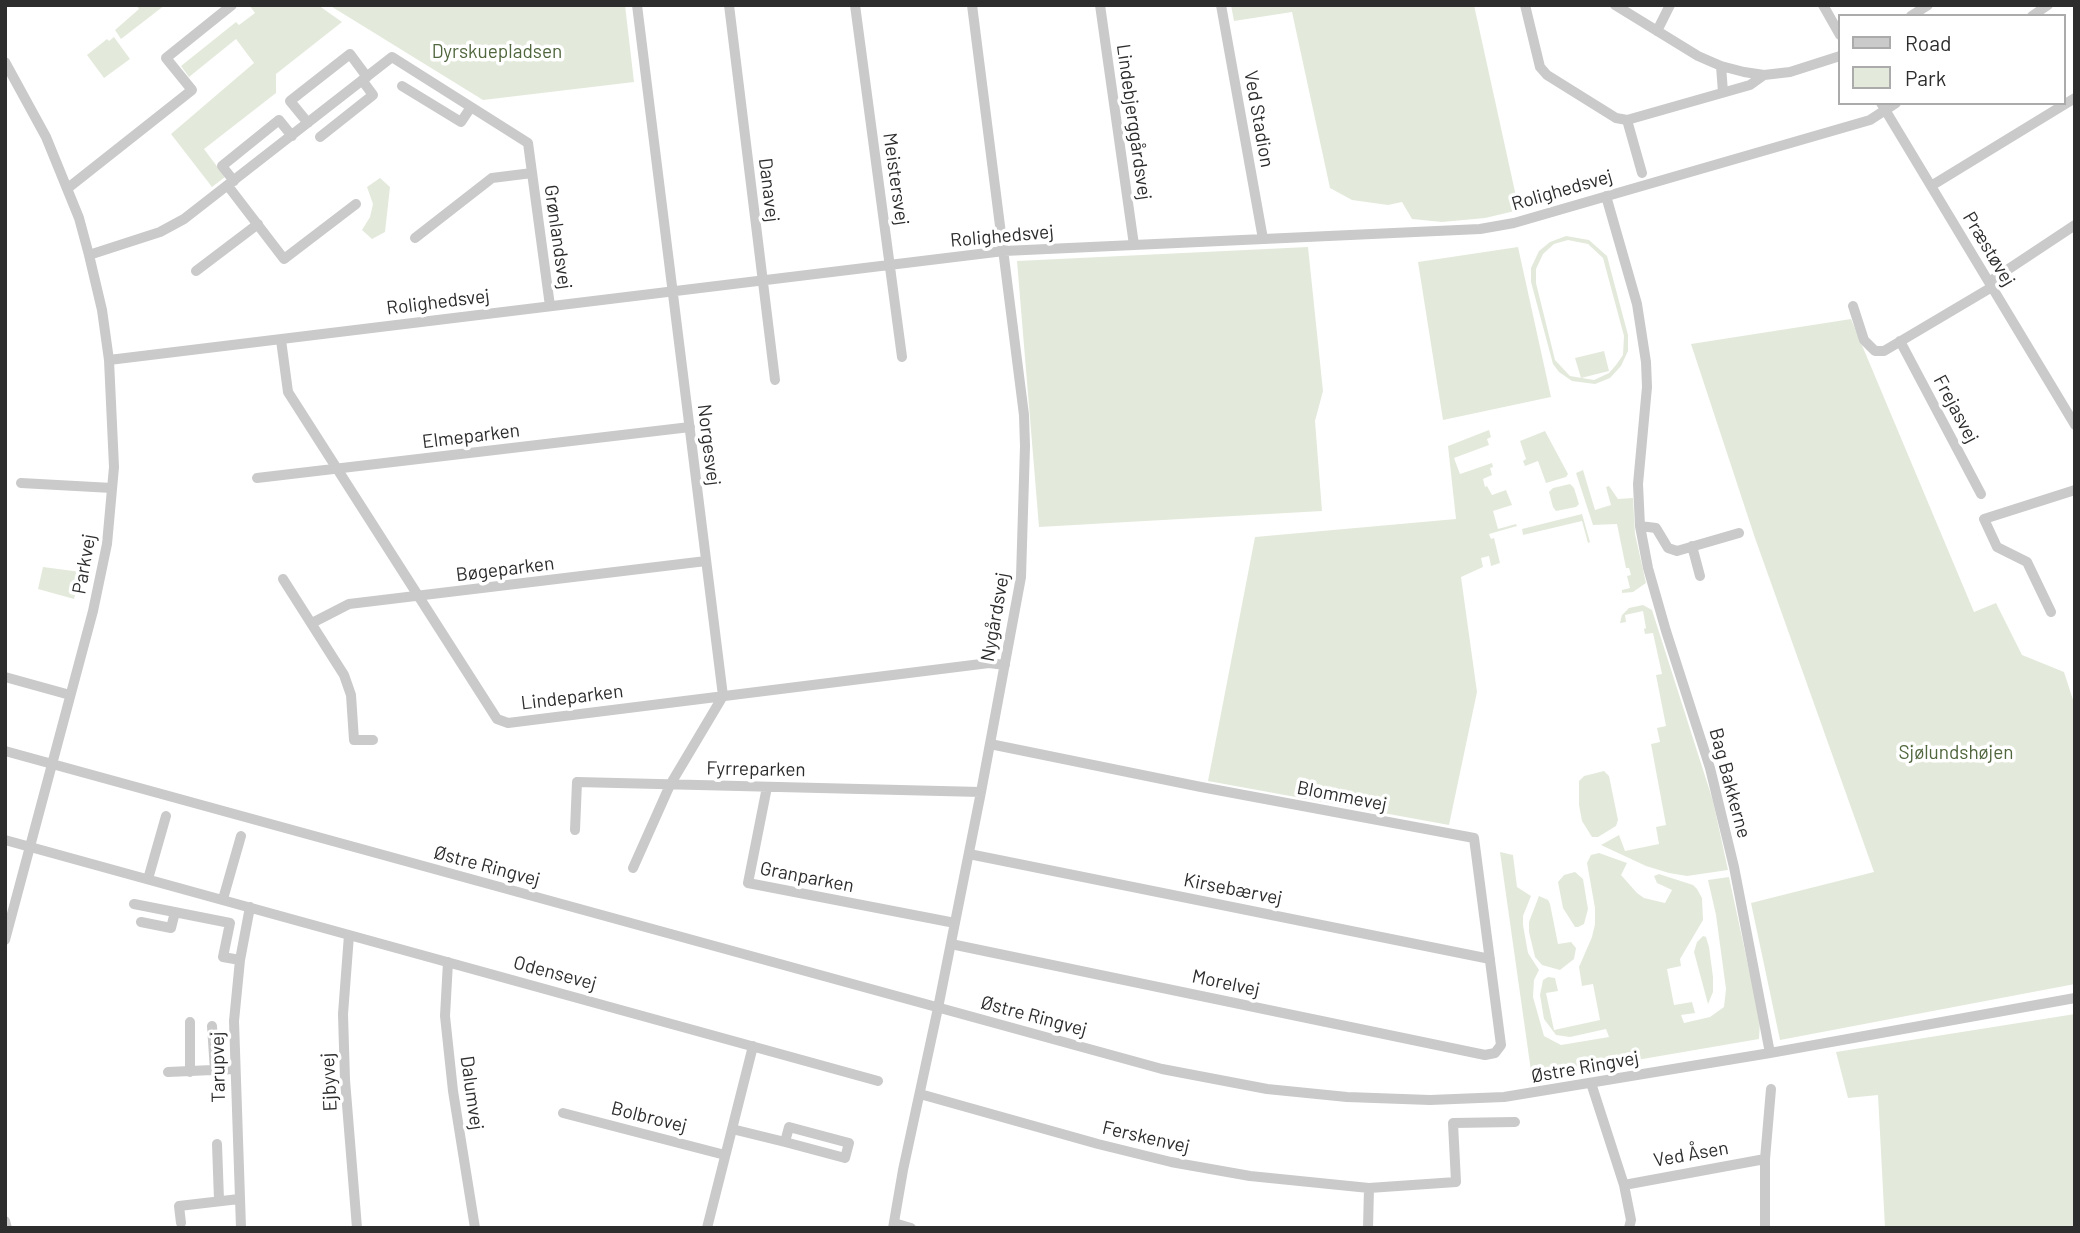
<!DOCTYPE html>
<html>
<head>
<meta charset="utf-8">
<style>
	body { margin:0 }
	#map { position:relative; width:2080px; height:1233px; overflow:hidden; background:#fff; font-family:Barlow,sans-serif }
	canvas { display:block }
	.frame { position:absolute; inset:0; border:7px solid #2d2d2d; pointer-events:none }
	.legend { position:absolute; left:1838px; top:14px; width:228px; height:91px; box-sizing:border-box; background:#fff; border:2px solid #ababab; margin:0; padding:9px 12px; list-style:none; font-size:21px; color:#2d2d2d }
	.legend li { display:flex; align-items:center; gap:14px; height:35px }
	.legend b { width:35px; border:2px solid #ababab }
</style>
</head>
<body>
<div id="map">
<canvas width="2080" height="1233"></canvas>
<div class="frame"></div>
<ul class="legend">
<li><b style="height:9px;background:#cacaca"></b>Road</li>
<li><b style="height:19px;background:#e3eadb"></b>Park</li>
</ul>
</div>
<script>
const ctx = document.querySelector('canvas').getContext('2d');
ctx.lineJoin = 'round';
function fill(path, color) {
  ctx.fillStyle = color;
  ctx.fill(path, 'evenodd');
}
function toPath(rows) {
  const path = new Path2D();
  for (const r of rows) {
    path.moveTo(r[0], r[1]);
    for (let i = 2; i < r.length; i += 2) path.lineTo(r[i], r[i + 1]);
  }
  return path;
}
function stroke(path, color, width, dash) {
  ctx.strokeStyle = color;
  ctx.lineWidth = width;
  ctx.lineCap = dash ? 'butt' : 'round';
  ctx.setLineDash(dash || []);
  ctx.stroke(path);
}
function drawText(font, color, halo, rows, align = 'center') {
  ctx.font = font + ' Barlow,sans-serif';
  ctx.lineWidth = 7;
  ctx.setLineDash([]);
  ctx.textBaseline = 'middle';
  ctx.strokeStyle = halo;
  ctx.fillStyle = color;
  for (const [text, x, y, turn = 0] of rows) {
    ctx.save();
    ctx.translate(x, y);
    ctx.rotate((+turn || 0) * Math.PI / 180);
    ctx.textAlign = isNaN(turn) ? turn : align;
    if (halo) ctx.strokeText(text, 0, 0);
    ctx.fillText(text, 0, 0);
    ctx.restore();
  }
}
fill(toPath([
	[136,5,165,5,121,39,115,30,139,9],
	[249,5,318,5,342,22,276,74,276,93,204,149,225,177,212,187,171,134,254,63,236,39,189,77,181,66,236,22,239,25,255,13],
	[329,5,625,5,634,82,483,100],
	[1231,5,1474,5,1519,210,1485,218,1442,222,1412,219,1402,202,1388,205,1352,200,1330,188,1292,12,1234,21],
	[114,37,130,59,104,78,87,55,107,39,109,41],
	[380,178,390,187,385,232,372,239,362,230,370,217,373,204,367,187],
	[1566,236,1589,240,1607,256,1628,335,1628,351,1621,366,1610,378,1595,384,1572,381,1559,372,1553,364,1531,282,1531,268,1539,251,1550,242],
	[1568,240,1588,244,1603,258,1624,336,1623,355,1616,365,1609,373,1594,380,1570,376,1555,360,1536,283,1536,269,1543,254,1554,244],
	[1308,247,1323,391,1315,421,1322,511,1039,527,1017,261],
	[1518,247,1551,397,1443,420,1418,262],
	[1851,319,1974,612,1996,603,2022,655,2064,672,2075,706,2075,984,1780,1040,1751,903,1874,872,1755,538,1691,344],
	[1604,351,1609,371,1581,378,1575,358],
	[1489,430,1491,437,1487,439,1489,445,1454,458,1460,474,1492,463,1493,467,1490,468,1492,475,1483,479,1485,487,1487,486,1492,495,1506,490,1512,505,1493,511,1498,529,1516,524,1517,526,1489,534,1491,539,1494,538,1500,563,1491,566,1489,556,1481,558,1483,567,1461,577,1477,692,1449,825,1208,781,1255,537,1456,519,1448,446],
	[1545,431,1568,474,1566,477,1546,483,1538,461,1525,466,1523,461,1526,459,1520,441],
	[1583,470,1595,510,1611,505,1606,487,1609,486,1618,499,1633,498,1635,534,1646,583,1633,592,1622,593,1622,590,1630,588,1627,576,1631,575,1629,568,1626,568,1617,524,1593,525,1576,473],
	[1570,484,1574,488,1579,504,1576,507,1556,511,1553,507,1549,492,1553,488],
	[1582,514,1590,542,1588,543,1582,521,1523,535,1522,529],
	[43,567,81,572,74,599,38,589],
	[1643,605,1652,610,1713,801,1728,870,1687,876,1669,873,1646,866,1601,845,1619,835,1625,851,1659,844,1656,827,1666,825,1651,744,1660,742,1657,728,1666,726,1656,675,1662,674,1653,633,1645,634,1644,629,1646,628,1643,611,1625,615,1626,622,1620,623,1622,615,1629,608],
	[1604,771,1609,776,1618,820,1616,826,1598,837,1592,837,1582,821,1579,805,1579,781,1584,776],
	[1500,852,1513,855,1517,887,1531,896,1523,916,1523,925,1528,953,1539,970,1534,980,1533,997,1544,1036,1561,1045,1609,1037,1606,1029,1570,1037,1556,1035,1544,1019,1540,995,1543,980,1548,977,1555,978,1558,991,1546,993,1554,1030,1600,1020,1593,984,1582,986,1579,967,1592,937,1595,924,1595,908,1587,863,1591,855,1599,853,1627,863,1621,875,1637,893,1644,898,1665,903,1672,890,1657,883,1654,876,1659,874,1693,885,1697,889,1702,898,1703,920,1680,959,1681,966,1667,969,1674,1005,1692,1002,1695,1013,1681,1015,1684,1023,1710,1017,1724,1007,1726,989,1716,915,1708,880,1729,877,1760,1021,1759,1039,1532,1078],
	[1575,872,1583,879,1588,909,1584,924,1578,927,1575,927,1563,908,1558,882,1564,875],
	[1539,896,1548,900,1550,904,1558,944,1571,942,1576,948,1574,959,1560,970,1542,965,1535,957,1529,932,1529,922],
	[1703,936,1706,937,1709,947,1713,977,1713,992,1708,1004,1694,952,1697,942],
	[2075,1014,2075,1228,1885,1228,1878,1095,1848,1098,1836,1052]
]), '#e3eadb');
stroke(toPath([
	[729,5,775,380],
	[855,5,902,357],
	[1100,5,1134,245],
	[1221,5,1263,239],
	[1525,5,1540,67,1547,75,1616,118,1627,120,1750,85,1764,75],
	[1615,5,1698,56,1721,66,1744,72,1764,75,1790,72,1840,56],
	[1823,5,1840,35],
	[1911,16,1928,5],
	[2032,16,2048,5],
	[1657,31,1670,5],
	[5,62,46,137,79,218,89,255,102,310,109,360,114,467,107,544,93,611,5,940],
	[1721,66,1723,92],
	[402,86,461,122,471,107],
	[1881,103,2075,425],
	[1627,120,1642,173],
	[308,123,290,101,350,54,367,77],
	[320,137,373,95,362,80],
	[234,181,222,166,279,120,292,136],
	[228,186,284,259,356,204],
	[1931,186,2075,98],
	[68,188,192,90,166,58,232,5],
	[1606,196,1637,304,1646,362,1647,387,1638,484,1640,526,1648,568,1666,631,1710,768,1734,867,1770,1053],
	[415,238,492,178,532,173],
	[89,255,160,232,184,219,392,57,528,143,550,306],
	[196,271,258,224],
	[1989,282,2075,225],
	[1853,306,1864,340,1875,351,1884,351,1992,287],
	[281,340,288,392,497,719,508,723,989,663,1005,665],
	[1900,341,1981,494],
	[109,360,1004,251,1480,229,1514,223,1870,120,1896,103],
	[257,478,690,427],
	[21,483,112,488],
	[1640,526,1656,528,1668,548,1677,551,1739,533],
	[1692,546,1700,576],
	[283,579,344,675,351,695,354,740,373,740],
	[2051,612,2027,562,1997,547,1984,519,2075,490],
	[312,623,349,604,706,561],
	[5,677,70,695],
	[5,751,1162,1069,1267,1089,1347,1097,1430,1100,1504,1097,1770,1053,2075,998],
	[767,787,748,883,955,923],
	[575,830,577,782,981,792],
	[5,840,878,1081],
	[969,854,1490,959],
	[633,868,670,785,723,696,637,5],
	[148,879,166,816],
	[223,899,241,836],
	[134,904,230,923,223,957,240,960],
	[141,922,171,928,175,912],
	[349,935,343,1014,345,1080,357,1228],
	[951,944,1485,1055,1495,1053,1501,1045,1474,838,1201,787,990,744],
	[448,962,445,1016,453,1091,475,1228],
	[190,1022,190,1072],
	[212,1026,215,1071],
	[168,1072,235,1069],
	[1591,1083,1624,1185,1631,1220,1629,1228],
	[920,1094,1098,1144,1171,1162,1250,1176,1369,1188,1368,1228],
	[563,1113,725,1155],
	[732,1129,785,1142,845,1158,849,1143,789,1127,785,1142],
	[217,1144,219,1200],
	[1624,1185,1765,1159],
	[1369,1188,1456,1182,1453,1123,1515,1122],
	[5,1221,7,1228],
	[181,1223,179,1206,239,1199],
	[894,1223,911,1228],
	[241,1228,234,1021,240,960,250,907],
	[707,1228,753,1046],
	[893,1228,903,1170,938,1008,981,792,1021,577,1025,446,1024,415,972,5],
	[1765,1228,1765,1159,1771,1089]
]), '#cacaca', 10);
drawText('19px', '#50663d', '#fff', [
	["Dyrskuepladsen",497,52],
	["Sjølundshøjen",1956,753]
]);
drawText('19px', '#2d2d2d', '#fff', [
	["Ved Stadion",1259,119,80],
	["Lindebjerggårdsvej",1134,122,82],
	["Meistersvej",896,179,82],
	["Danavej",769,190,83],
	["Rolighedsvej",1562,190,-16],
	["Rolighedsvej",1002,236,-5],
	["Grønlandsvej",558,237,82],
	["Præstøvej",1989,249,59],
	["Rolighedsvej",438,302,-7],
	["Frejasvej",1956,409,62],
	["Elmeparken",471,436,-7],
	["Norgesvej",709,445,83],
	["Parkvej",84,564,-80],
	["Bøgeparken",505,569,-7],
	["Nygårdsvej",995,617,-80],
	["Lindeparken",572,697,-7],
	["Fyrreparken",756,769,1],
	["Bag Bakkerne",1730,783,75],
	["Blommevej",1342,796,11],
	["Østre Ringvej",487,866,15],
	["Granparken",807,877,11],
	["Kirsebærvej",1233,889,11],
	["Odensevej",555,973,15],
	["Morelvej",1226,983,12],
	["Østre Ringvej",1034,1016,15],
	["Tarupvej",218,1067,-91],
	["Østre Ringvej",1585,1067,-10],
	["Ejbyvej",329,1082,-93],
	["Dalumvej",472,1093,82],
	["Bolbrovej",649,1117,14],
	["Ferskenvej",1146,1137,13],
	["Ved Åsen",1691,1154,-10]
]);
</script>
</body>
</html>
